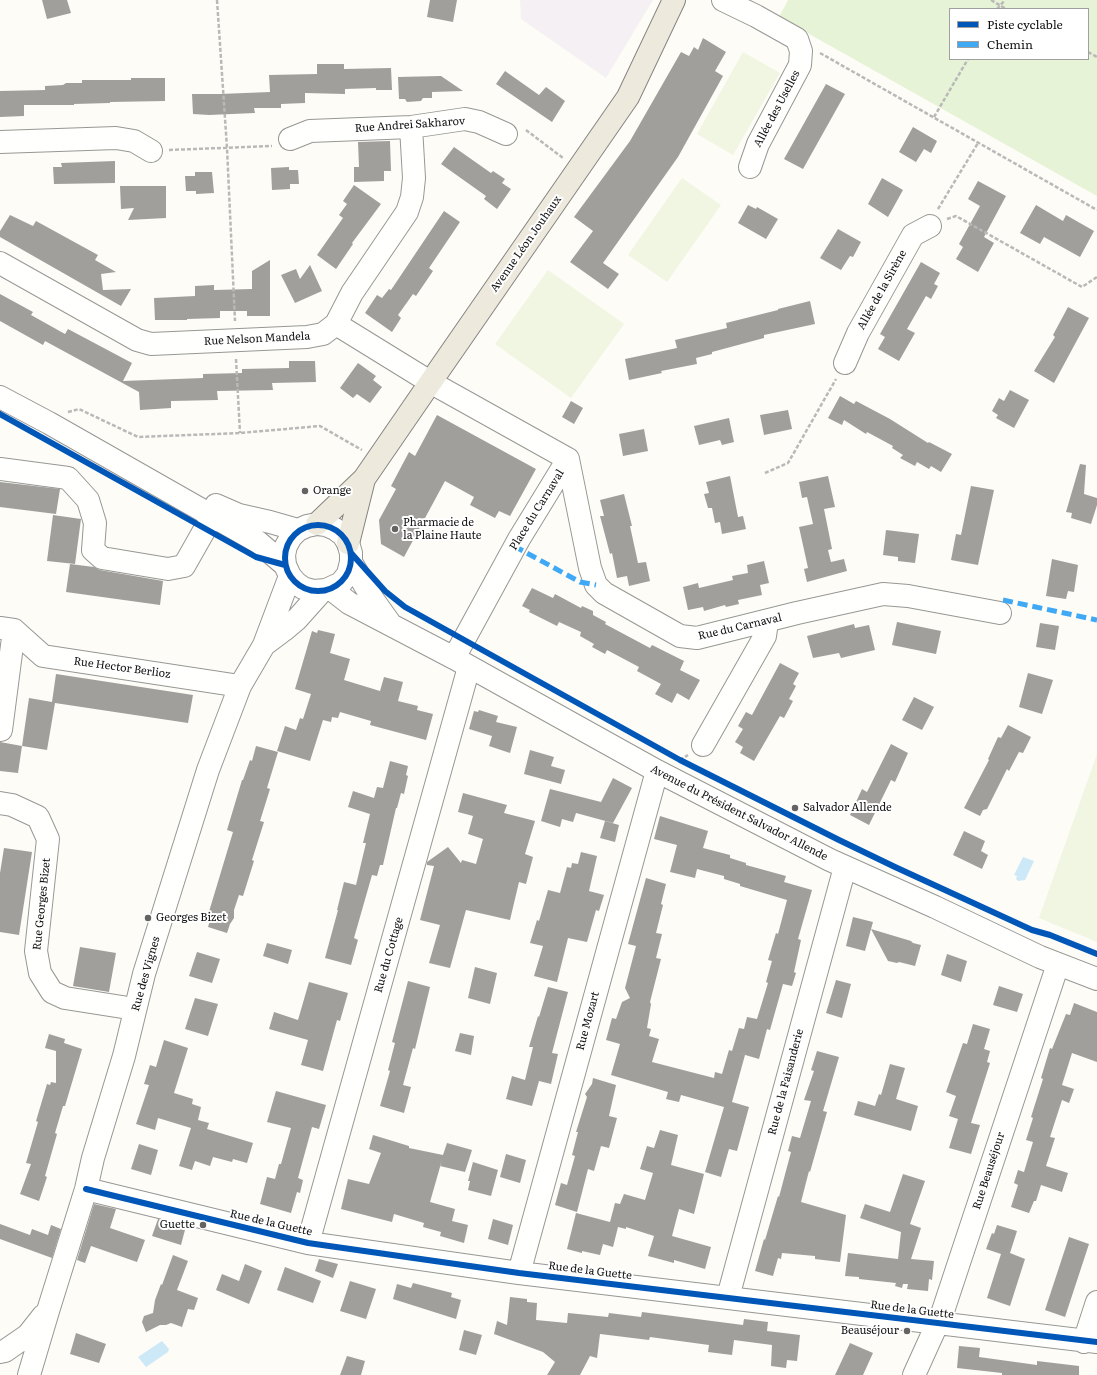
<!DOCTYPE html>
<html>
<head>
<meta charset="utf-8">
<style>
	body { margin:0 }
	#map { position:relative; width:1097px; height:1375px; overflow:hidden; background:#fdfcf7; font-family:Literata,serif }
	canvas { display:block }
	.legend { position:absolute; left:949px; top:8px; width:140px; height:52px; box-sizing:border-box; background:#fff; border:1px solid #a0a0a0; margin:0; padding:5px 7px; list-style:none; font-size:12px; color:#111 }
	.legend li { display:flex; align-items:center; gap:8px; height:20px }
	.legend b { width:20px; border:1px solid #a0a0a0 }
</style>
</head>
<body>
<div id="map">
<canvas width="1097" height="1375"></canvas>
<ul class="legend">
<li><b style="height:5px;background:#0057b8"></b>Piste cyclable</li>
<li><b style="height:5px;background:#3fa9f5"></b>Chemin</li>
</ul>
</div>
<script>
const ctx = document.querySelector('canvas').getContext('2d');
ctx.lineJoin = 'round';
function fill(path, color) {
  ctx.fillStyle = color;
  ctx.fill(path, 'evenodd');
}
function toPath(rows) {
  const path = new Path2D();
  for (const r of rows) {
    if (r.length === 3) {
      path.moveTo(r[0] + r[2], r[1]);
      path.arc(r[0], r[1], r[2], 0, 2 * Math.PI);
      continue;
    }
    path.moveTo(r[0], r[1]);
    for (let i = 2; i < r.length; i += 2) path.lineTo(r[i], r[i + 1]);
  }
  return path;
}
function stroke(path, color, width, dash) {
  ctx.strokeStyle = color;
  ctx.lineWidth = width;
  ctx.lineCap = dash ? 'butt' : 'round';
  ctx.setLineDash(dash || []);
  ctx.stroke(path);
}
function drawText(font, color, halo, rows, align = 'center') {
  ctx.font = font + ' Literata,serif';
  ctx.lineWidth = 4;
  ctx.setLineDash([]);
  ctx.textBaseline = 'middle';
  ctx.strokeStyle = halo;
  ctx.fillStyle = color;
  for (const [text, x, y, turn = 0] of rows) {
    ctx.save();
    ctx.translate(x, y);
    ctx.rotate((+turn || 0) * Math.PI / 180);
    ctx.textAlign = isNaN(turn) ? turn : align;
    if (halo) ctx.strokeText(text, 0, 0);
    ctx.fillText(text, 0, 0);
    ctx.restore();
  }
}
fill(toPath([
	[520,0,653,0,606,78,521,19]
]), '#f5f0f3');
fill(toPath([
	[788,0,1097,0,1097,196,779,17],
	[950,9,1088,9,1088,59,950,59]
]), '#e7f3d7');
fill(toPath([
	[743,52,780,73,733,155,697,134],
	[682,178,721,205,667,282,628,255],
	[548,270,624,324,571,398,495,344],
	[1097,754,1097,942,1039,918]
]), '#f0f6e1');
fill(toPath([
	[1023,857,1034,861,1025,880,1018,881,1016,879,1017,876,1014,875],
	[162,1341,169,1349,168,1352,146,1367,138,1357]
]), '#cde8f7');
fill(toPath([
	[42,0,67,0,71,13,47,19],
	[430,0,457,0,453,22,427,17],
	[703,38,726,52,715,71,723,76,678,157,603,263,619,274,608,289,570,262,593,231,574,217,630,141,681,52,689,56,694,47,698,50],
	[317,64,344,64,344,69,391,68,392,90,376,90,376,88,345,89,345,94,305,93,305,103,281,104,281,108,254,108,255,113,209,115,193,114,192,94,220,94,270,92,269,75,317,74],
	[505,71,539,95,546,87,565,101,552,122,496,84],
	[441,76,463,91,432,92,432,98,423,98,421,101,407,102,405,99,399,99,398,77],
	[131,78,165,78,165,101,110,102,110,103,74,104,74,105,24,105,24,116,0,117,0,91,45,90,45,86,63,85,66,83,82,83,82,80,131,80],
	[826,84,845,94,803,169,784,159],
	[913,127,937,141,931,153,924,149,916,162,899,152],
	[390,141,391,171,384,171,384,181,354,182,354,167,359,167,358,142],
	[454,147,491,173,493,171,505,179,502,183,511,189,497,209,484,199,486,196,441,164],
	[115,161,115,183,54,184,53,167,62,167,61,163],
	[289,167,289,170,298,170,299,184,290,184,290,189,272,190,271,168],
	[195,172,212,172,214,193,196,194,196,191,186,191,185,176,195,176],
	[882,178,903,190,888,217,868,204],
	[978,181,1006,196,984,237,994,243,978,272,956,259,963,247,959,244,980,206,968,199],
	[354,185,381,204,352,243,353,244,336,269,317,255,343,218,339,215,347,204,343,201],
	[120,186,166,186,166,218,128,220,134,208,121,209],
	[748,205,756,209,757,207,778,219,766,239,738,223],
	[1036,205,1063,221,1066,215,1094,231,1080,257,1044,237,1040,244,1020,233],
	[444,211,460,222,429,268,433,271,416,296,413,294,398,315,401,318,392,332,365,313,377,295,382,298,389,289,391,290],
	[10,215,33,226,36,221,98,255,95,260,116,272,101,274,103,290,131,289,121,306,0,237,0,231],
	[838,229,861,242,853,257,850,256,841,270,820,258],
	[270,260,270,316,247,316,247,311,220,311,220,318,187,319,187,320,155,320,154,298,195,296,195,286,214,285,214,290,252,289,252,271],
	[921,262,940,273,934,284,938,286,931,299,926,296,907,329,915,333,899,361,878,349,885,337,880,334],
	[310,265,322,291,295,303,281,275,296,269,300,279],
	[0,294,33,312,31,315,65,334,68,329,132,363,123,381,203,378,203,374,242,373,242,369,289,368,289,361,315,361,316,382,272,383,273,390,217,391,218,400,171,401,171,408,140,410,139,392,45,341,43,345,0,321],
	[810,301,815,324,764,335,764,338,712,352,712,354,696,358,697,364,661,371,662,373,629,380,625,359,677,348,675,340,727,328,726,323,778,310,778,309],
	[1068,307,1089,318,1054,383,1034,371,1055,337,1053,335],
	[358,363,376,376,373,380,382,387,370,403,357,394,353,398,340,388],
	[1010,390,1029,400,1014,428,996,418,998,415,992,411,999,398,1004,401],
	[840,396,854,404,856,401,890,419,928,443,929,442,952,454,941,472,931,466,929,469,917,462,915,466,900,458,903,455,892,448,893,446,867,432,866,434,844,420,842,425,828,418],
	[571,401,583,408,574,424,562,417],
	[788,410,792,429,764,435,760,415],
	[437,415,536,469,510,516,499,511,495,518,470,505,474,497,445,481,404,557,381,544,379,520,396,489,391,486,409,452,415,456],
	[729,418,734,442,722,445,720,440,699,445,694,426],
	[644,429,648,451,623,456,619,434],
	[1080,464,1086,465,1084,494,1097,498,1097,505,1091,524,1071,518,1072,513,1066,512],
	[730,476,738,517,743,516,746,529,722,534,720,522,715,523,712,508,708,508,704,494,709,493,706,482],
	[828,476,835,507,824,509,832,549,828,550,831,562,844,559,847,571,807,582,804,569,808,568,799,527,813,524,807,497,802,498,799,482],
	[0,482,60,489,56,514,0,507],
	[971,486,994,490,978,565,951,560,956,534,961,535],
	[624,494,632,526,630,526,638,563,646,562,650,581,629,586,627,576,617,578,612,553,610,554,600,516,604,516,600,500],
	[53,515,81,519,75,564,47,561],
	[886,530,919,534,915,563,898,561,898,557,883,555],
	[1052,559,1078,565,1074,592,1068,591,1066,599,1046,596],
	[764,561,769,583,760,585,762,595,738,600,739,604,726,607,725,605,704,611,703,607,688,610,683,587,698,583,699,588,733,580,732,576,748,573,747,565],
	[70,564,94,567,100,570,163,581,160,605,66,592],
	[532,588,553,598,555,594,581,608,582,606,593,611,593,615,606,622,605,624,650,648,652,645,684,661,680,670,700,680,689,700,677,693,672,703,655,694,661,684,637,671,639,667,607,650,605,654,592,647,594,644,580,636,581,632,559,622,557,626,529,612,530,610,522,606],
	[897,622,941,631,936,654,892,645],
	[1040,623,1059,626,1055,650,1036,647],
	[854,624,855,628,869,625,875,650,841,658,839,653,813,658,807,636],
	[318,630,335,634,330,653,350,659,344,680,380,691,384,677,403,682,398,701,418,706,417,710,433,714,426,740,370,725,371,721,340,712,338,718,332,717,331,722,323,720,310,761,277,751,285,726,296,730,300,718,303,719,311,694,295,689,312,631,317,633],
	[780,663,799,673,793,684,796,686,789,699,793,701,784,718,780,716,754,761,740,753,743,747,735,742,743,729,738,726,746,712,752,715],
	[1028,673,1053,680,1042,714,1019,707],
	[56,674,193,695,188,723,55,703,47,750,22,746,29,698,52,702],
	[914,697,934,707,922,730,902,720],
	[479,710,498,716,496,722,517,727,510,753,489,746,492,736,469,729,474,711,478,712],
	[1008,725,1031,737,1023,753,1019,752,1009,771,1007,769,987,809,983,810,980,816,964,808,989,760,988,759,998,737,1001,738],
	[0,742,22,746,18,773,0,771],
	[891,744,908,753,895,782,891,780,869,825,850,815,862,789,867,792],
	[256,746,278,752,267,788,270,789,260,821,264,822,252,860,254,861,243,896,239,895,234,910,234,918,230,924,227,933,208,927,211,917,208,915,233,832,227,830,242,780,243,780,250,760,252,761],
	[530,750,554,757,551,766,565,770,561,784,524,774],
	[390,761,408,766,406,775,408,776,404,794,401,793,397,808,396,808,383,865,380,865,377,876,372,875,354,938,358,940,351,965,325,958,338,910,337,910,344,882,356,885,366,843,363,843,370,814,348,807,353,791,374,798,377,787,383,788],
	[613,778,632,788,613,823,576,813,573,822,562,819,560,827,541,821,550,789,601,802],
	[463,793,507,805,504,813,535,821,525,854,533,857,526,884,519,882,510,920,466,910,450,968,429,963,440,925,420,920,434,866,427,865,427,862,448,847,461,863,462,860,476,864,483,839,468,834,473,816,458,812],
	[660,816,708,831,703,848,730,855,730,858,746,863,746,865,786,876,784,882,812,890,798,939,801,940,794,972,796,973,792,986,783,984,770,1030,767,1029,759,1059,735,1052,745,1055,732,1102,749,1107,737,1151,729,1149,721,1177,705,1172,724,1107,681,1095,679,1102,666,1099,668,1092,611,1075,620,1044,606,1040,612,1018,616,1019,622,1002,630,998,625,988,636,946,628,944,646,878,666,884,661,904,663,905,656,933,662,934,656,958,661,959,650,1002,651,1004,647,1028,651,1029,649,1036,659,1039,652,1062,714,1078,715,1072,722,1074,729,1050,732,1051,739,1028,744,1029,747,1017,757,1019,768,983,766,982,772,961,768,960,776,933,778,934,787,900,740,886,740,884,724,879,724,876,697,869,695,878,670,872,677,845,654,839],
	[605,821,619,825,615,842,600,838],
	[964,831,985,841,981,851,988,855,982,869,953,855],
	[4,848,32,852,19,935,0,932,0,873],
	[581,852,597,856,589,891,604,895,599,911,596,910,587,942,568,938,557,982,534,976,543,946,530,943,537,920,539,921,548,890,560,893,567,867,571,868,572,863,578,864],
	[853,917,873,922,871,929,911,941,913,943,921,945,915,966,899,962,897,963,888,961,871,929,865,951,846,946],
	[267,943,292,950,288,964,263,956],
	[80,947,116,953,109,992,73,986],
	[197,952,220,959,212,983,189,976],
	[947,954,967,961,961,982,941,975],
	[475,967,497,973,490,1004,468,998],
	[836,980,851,984,842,1018,826,1013],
	[408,981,430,987,415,1049,413,1048,403,1085,411,1087,404,1113,380,1106,390,1071,388,1070,395,1043,392,1042],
	[309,982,348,993,340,1021,337,1020,323,1071,301,1065,308,1040,269,1029,274,1012,298,1020],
	[999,986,1023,994,1017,1012,993,1005],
	[548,987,568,992,552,1053,558,1054,551,1084,539,1081,532,1106,506,1099,512,1076,525,1080,533,1047,529,1047,538,1016,539,1017],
	[195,998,218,1004,208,1036,185,1029],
	[1074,1003,1097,1012,1097,1062,1072,1053,1062,1085,1074,1089,1069,1103,1062,1100,1050,1137,1055,1138,1046,1166,1068,1173,1062,1192,1041,1185,1036,1201,1034,1201,1029,1213,1011,1207,1018,1185,1014,1183,1018,1170,1024,1172,1033,1142,1026,1140,1033,1118,1031,1117,1043,1079,1041,1078,1050,1048,1052,1049,1066,1014,1070,1015],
	[973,1024,990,1029,984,1049,990,1051,987,1062,990,1063,971,1123,980,1125,971,1154,949,1148,958,1119,949,1116,956,1096,946,1092,963,1043,967,1044],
	[460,1033,474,1036,471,1055,455,1051],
	[49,1034,65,1039,64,1043,82,1049,65,1106,63,1106,55,1133,57,1134,45,1176,47,1177,39,1201,20,1194,31,1164,26,1163,38,1122,36,1121,47,1084,50,1085,51,1082,56,1083,56,1051,45,1048],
	[164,1040,188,1048,174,1093,193,1099,192,1104,201,1107,198,1120,209,1123,207,1129,253,1143,247,1163,233,1159,232,1162,213,1157,210,1166,195,1161,192,1170,179,1166,191,1128,158,1118,155,1130,136,1124,149,1085,144,1084,150,1065,156,1067],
	[817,1051,839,1057,823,1111,827,1112,810,1172,809,1171,801,1202,846,1215,840,1262,815,1259,815,1256,782,1253,781,1259,778,1258,773,1276,755,1271,764,1239,765,1240,778,1196,779,1197,791,1152,788,1151,792,1136,800,1138,811,1101,804,1100,814,1071,811,1070],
	[890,1064,905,1068,896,1099,918,1106,911,1131,854,1115,858,1101,875,1106,879,1094,881,1095],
	[593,1078,616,1085,609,1116,617,1118,609,1148,601,1146,594,1171,588,1169,577,1212,555,1205,561,1183,567,1185,575,1156,572,1155,578,1132,576,1132,587,1097,585,1094,592,1084],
	[276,1091,326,1105,319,1129,312,1127,298,1178,303,1180,300,1193,297,1192,291,1213,260,1204,267,1177,275,1179,279,1164,281,1164,291,1128,267,1122],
	[660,1130,678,1135,671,1165,704,1174,694,1214,679,1209,672,1236,711,1247,705,1269,674,1260,674,1263,648,1256,654,1236,626,1227,626,1229,618,1227,613,1247,603,1244,600,1255,582,1251,582,1253,567,1249,576,1213,610,1222,615,1203,620,1204,624,1194,645,1200,653,1173,640,1169,647,1146,654,1148],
	[373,1135,409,1146,409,1148,443,1155,447,1143,472,1150,465,1172,440,1166,442,1160,430,1202,455,1209,452,1221,468,1225,464,1243,440,1236,441,1232,423,1227,424,1223,394,1214,392,1222,341,1209,348,1179,369,1184,381,1153,369,1149],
	[139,1144,158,1150,151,1175,131,1169],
	[506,1154,526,1160,520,1183,500,1177],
	[473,1162,498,1170,491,1196,468,1190,470,1181,468,1181],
	[903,1174,925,1181,910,1224,921,1228,911,1259,934,1261,932,1280,929,1279,928,1291,907,1289,908,1284,903,1284,902,1288,895,1286,896,1283,859,1279,859,1277,845,1276,848,1253,898,1259,901,1232,860,1218,865,1204,890,1212],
	[94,1204,116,1209,110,1228,145,1240,137,1262,91,1246,85,1263,77,1260],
	[158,1219,186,1226,181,1245,152,1236],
	[493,1219,513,1225,508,1245,488,1239],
	[0,1224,30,1235,32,1229,48,1235,51,1225,61,1229,52,1258,0,1239],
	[997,1225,1017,1231,1010,1253,1025,1259,1010,1306,987,1298,1001,1254,986,1249,992,1233,994,1234],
	[1069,1237,1089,1244,1065,1317,1045,1310],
	[173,1255,188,1261,177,1290,198,1298,194,1310,188,1309,182,1327,171,1323,166,1325,160,1325,146,1332,142,1322,144,1316,153,1313,155,1300,161,1284,162,1285],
	[319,1259,338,1264,333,1278,315,1271],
	[245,1264,262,1271,249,1304,216,1290,222,1274,239,1281],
	[285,1267,321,1281,313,1303,277,1290],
	[350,1281,376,1289,366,1319,340,1311],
	[413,1283,452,1293,451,1297,461,1300,456,1319,393,1299,397,1284,411,1288],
	[510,1297,527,1299,527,1302,537,1303,536,1320,567,1323,568,1313,608,1317,609,1313,641,1317,642,1312,743,1325,744,1319,768,1322,767,1331,800,1335,797,1361,787,1360,786,1368,771,1366,772,1345,734,1340,732,1355,708,1352,709,1345,650,1337,649,1340,600,1334,597,1358,590,1356,580,1375,547,1375,555,1362,543,1352,494,1334,497,1321,507,1325],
	[464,1330,482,1335,476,1355,459,1350],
	[76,1333,106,1344,99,1363,70,1354],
	[850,1343,873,1353,863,1375,835,1375],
	[959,1346,980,1348,979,1357,1037,1365,1037,1361,1079,1366,1079,1375,1002,1375,1002,1373,957,1368],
	[347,1356,365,1361,361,1375,340,1375]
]), '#a19f9c');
const minor = toPath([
	[723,0,756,16,797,39,801,51,800,65,758,144,750,167],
	[290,139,310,131,411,127,465,119,479,122,506,134],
	[0,142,116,138,134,141,151,151],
	[0,263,137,340,151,344,307,337,323,334,336,324,352,293,407,212,412,197,414,178,411,127],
	[336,324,430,382,568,459,519,539,454,658],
	[845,363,858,333,913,235,930,226],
	[0,397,49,423,258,542,285,565],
	[568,459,590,568,596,585,604,593,680,636,697,638,797,613,883,594,908,596,1000,613],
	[0,469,68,478,88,500,95,523,93,550,102,558,168,569,184,566,205,529,213,517],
	[216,505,239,515,270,522,298,530],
	[351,562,348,574,341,583,326,590,313,591,303,588,296,583,290,576,285,565,284,555,286,546,291,537,298,530,307,526,317,524,326,525,335,529,343,535,348,543,351,553,351,562,374,601,389,622],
	[331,589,349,603,454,658,657,771,830,860,935,907,1040,957,1097,979],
	[0,628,14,630,43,656,240,686],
	[264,645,284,630,297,619,322,591],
	[0,730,1,730,14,630],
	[703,745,765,636,767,622],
	[0,803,12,805,38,817,48,839,36,951,40,973,52,992,65,998,135,1009],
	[86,1189,308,1243,519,1273,1097,1342],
	[308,1243,469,667],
	[519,1273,657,771],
	[728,1297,845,867],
	[1084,1342,1097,1302],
	[0,1352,5,1351,28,1335,43,1316],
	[29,1375,48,1311,86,1189,93,1158,124,1056,144,974,208,770,240,686,264,645,290,576],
	[914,1375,943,1311,1058,964]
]);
const major = toPath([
	[317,524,364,479,441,367,628,97,674,0],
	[348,543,364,479]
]);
stroke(minor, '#979795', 24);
stroke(major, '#858482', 24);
stroke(toPath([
	[217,0,227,148,235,321],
	[991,0,1006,9],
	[997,9,1005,0],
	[1088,52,1097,57],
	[820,53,1097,210],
	[934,117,968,59],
	[526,130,563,158],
	[169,150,272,146],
	[938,209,978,143],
	[947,219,956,216,1082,287,1097,277],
	[236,359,240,433],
	[68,412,79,409,138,437,240,433,320,426,362,450],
	[765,473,788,463,836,379],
	[680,760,688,755]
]), '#b9b9b8', 2.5, [4, 2]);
stroke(minor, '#fffffe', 22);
stroke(major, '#ede9dc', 22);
stroke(toPath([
	[514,546,580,582,596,585],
	[1003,600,1097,620]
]), '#3fa9f5', 5, [10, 5]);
stroke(toPath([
	[0,414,256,557,285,565],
	[318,558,33],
	[351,553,385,591,405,607,680,760,839,840,895,867,1032,930,1050,935,1097,954],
	[86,1189,308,1243,519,1273,1097,1342]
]), '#0057b8', 6);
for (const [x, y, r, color] of [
	[305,491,4,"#646362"],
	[395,529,4,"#646362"],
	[795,808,4,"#646362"],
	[148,918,4,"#646362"],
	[203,1225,4,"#646362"],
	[907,1331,4,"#646362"]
]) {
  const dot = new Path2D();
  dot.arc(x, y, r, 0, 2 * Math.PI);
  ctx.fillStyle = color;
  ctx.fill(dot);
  stroke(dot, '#fff', 1.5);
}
drawText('11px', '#111', '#fff', [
	["Allée des Uselles",777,109,-62],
	["Rue Andrei Sakharov",410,125,-4],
	["Avenue Léon Jouhaux",526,244,-55],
	["Allée de la Sirène",882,290,-61],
	["Rue Nelson Mandela",257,339,-3],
	["Place du Carnaval",537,510,-58],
	["Rue du Carnaval",740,627,-13],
	["Rue Hector Berlioz",122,668,8],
	["Avenue du Président Salvador Allende",739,813,27],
	["Rue Georges Bizet",42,904,-84],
	["Rue du Cottage",389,955,-74],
	["Rue des Vignes",146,974,-74],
	["Rue Mozart",588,1021,-75],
	["Rue de la Faisanderie",786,1082,-75],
	["Rue Beauséjour",989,1171,-72],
	["Rue de la Guette",271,1223,13],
	["Rue de la Guette",590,1271,7],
	["Rue de la Guette",912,1310,7]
]);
drawText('11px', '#111', '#fff', [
	["Orange",313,491],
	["Pharmacie de",403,523],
	["la Plaine Haute",403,536],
	["Salvador Allende",803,808],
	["Georges Bizet",156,918],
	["Guette",195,1225,"right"],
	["Beauséjour",899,1331,"right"]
], 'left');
</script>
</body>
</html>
